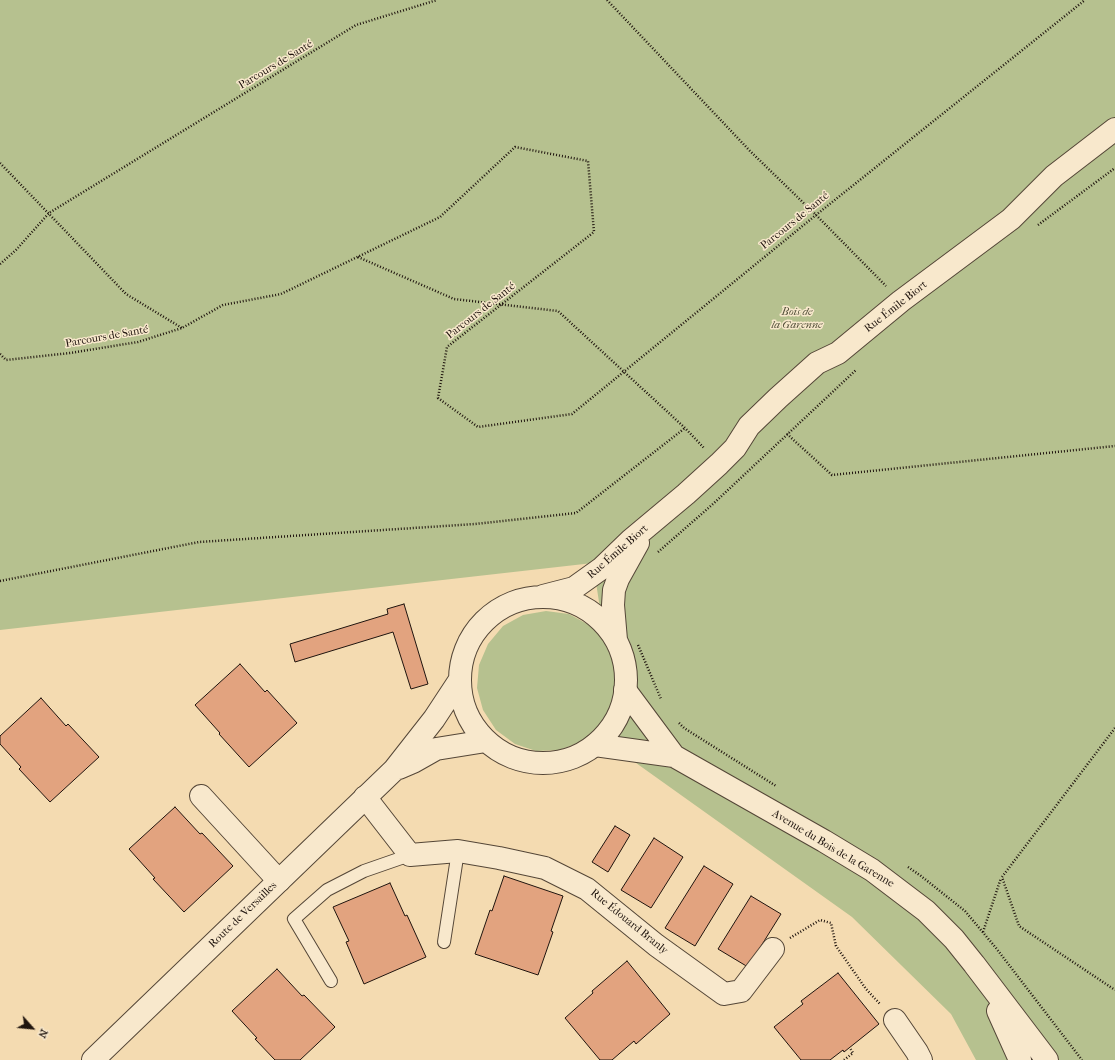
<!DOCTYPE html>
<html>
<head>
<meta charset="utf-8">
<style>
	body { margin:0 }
	#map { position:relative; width:1115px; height:1060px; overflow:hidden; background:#f4dbb1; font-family:"IM FELL French Canon",serif }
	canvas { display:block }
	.north { position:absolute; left:12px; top:1008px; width:40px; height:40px; -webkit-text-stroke:3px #f8e8cc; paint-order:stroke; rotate:117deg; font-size:11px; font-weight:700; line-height:16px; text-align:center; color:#1f140e }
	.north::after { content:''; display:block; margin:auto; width:14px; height:18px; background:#1f140e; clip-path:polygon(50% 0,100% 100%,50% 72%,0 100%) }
</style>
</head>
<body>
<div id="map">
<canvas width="1115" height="1060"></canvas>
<div class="north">N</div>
</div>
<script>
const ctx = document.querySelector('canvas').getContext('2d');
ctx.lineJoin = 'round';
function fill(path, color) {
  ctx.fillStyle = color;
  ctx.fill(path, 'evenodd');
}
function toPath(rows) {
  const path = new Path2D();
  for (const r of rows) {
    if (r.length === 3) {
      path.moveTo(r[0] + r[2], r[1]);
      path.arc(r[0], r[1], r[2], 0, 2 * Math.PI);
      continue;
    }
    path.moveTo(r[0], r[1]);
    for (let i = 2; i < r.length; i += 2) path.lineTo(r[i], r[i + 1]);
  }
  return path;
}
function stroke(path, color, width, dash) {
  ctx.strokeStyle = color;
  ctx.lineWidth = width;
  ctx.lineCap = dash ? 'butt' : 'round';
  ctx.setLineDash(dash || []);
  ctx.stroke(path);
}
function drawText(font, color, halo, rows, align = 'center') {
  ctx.font = font + ' "IM FELL French Canon",serif';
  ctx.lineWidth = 3;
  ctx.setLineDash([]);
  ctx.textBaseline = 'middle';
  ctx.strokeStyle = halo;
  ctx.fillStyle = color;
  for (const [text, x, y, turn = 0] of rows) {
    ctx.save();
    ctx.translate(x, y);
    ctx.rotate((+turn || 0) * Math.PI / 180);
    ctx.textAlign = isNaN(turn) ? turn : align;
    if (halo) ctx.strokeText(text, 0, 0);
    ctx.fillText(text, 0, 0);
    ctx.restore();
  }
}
fill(toPath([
	[0,0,1115,0,1115,1060,976,1060,951,1014,852,917,622,753,614,701,612,708,599,728,581,742,559,750,536,751,515,744,496,730,483,710,477,688,479,665,488,644,503,626,523,615,546,611,569,614,589,625,605,641,593,563,0,630]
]), '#b6c18f');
const building = toPath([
	[404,604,428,684,411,689,393,632,295,662,290,644,388,614,387,609,404,604],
	[240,664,265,692,267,690,297,723,249,767,219,734,220,733,195,705,240,664],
	[41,698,66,726,68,724,99,757,50,802,19,769,21,767,0,744,0,736,41,698],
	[175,807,200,834,202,833,233,866,184,912,153,879,155,878,129,849,175,807],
	[615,826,630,835,608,872,592,862,615,826],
	[654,838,683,857,651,908,621,890,654,838],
	[704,866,733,884,695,946,665,928,704,866],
	[504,876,563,896,551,931,553,932,538,975,475,954,490,910,492,911,504,876],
	[390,883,405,916,407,915,426,957,364,984,346,942,349,941,333,907,390,883],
	[751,896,781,914,748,967,718,949,751,896],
	[627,961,670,1014,636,1044,634,1041,612,1060,600,1060,565,1018,593,993,592,991,627,961],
	[277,969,302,996,304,995,335,1027,300,1060,275,1060,255,1039,257,1038,232,1011,277,969],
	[838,973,879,1024,844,1052,843,1050,830,1060,801,1060,774,1027,803,1004,801,1001,838,973]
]);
fill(building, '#e2a37f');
stroke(building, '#1f140e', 1);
const service = toPath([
	[444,942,458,851],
	[331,981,294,919,327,890,364,871,410,855]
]);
const minor = toPath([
	[625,690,674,756],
	[595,745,674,756,824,841,872,870,926,911,954,939,974,964,1047,1060],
	[201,796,279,881],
	[365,797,410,855,458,851,499,858,545,868,587,889,656,945,724,994,741,991,773,949],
	[998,1011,1020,1060],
	[895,1020,917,1052,921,1060]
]);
const tertiary = toPath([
	[543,596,574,588,602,568,631,540,686,494,719,464,735,448,749,426,778,398,817,363,838,353,901,301,1011,219,1054,176,1115,129],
	[543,680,83],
	[616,640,613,605,614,590,618,579,638,543],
	[399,768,413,762,436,749,486,741],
	[93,1060,394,770,434,719,459,681]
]);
stroke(service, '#544637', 14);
stroke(minor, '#544637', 24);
stroke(tertiary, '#544637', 24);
stroke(toPath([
	[607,0,750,151,816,215,886,286],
	[0,163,126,294,182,328],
	[1038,225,1115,168],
	[358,257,454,299,558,311,685,428,704,448],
	[0,264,16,250,49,213,356,25,437,0],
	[0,354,6,360,70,353,138,342,182,328,223,305,281,294,440,217,515,147,588,161,594,232,447,347,438,398,478,427,572,414,816,215,1085,0],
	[787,434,832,475,1115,446],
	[658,552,713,504,856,370],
	[0,581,199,542,475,524,576,513,685,428],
	[638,645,661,699],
	[679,723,684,728,776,786],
	[1115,728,1002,877,1019,926,1115,990],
	[908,867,921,876,965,911,996,948,1082,1060],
	[983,932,1001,878],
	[790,938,820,920,831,923,836,946,866,989,880,1004],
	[844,1060,853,1053,850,1048]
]), '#1f140e', 2.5, [1, 2]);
stroke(service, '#f8e8cc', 12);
stroke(minor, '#f8e8cc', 22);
stroke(tertiary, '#f8e8cc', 22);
drawText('11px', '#1f140e', '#f8e8cc', [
	["Parcours de Santé",276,65,-31],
	["Parcours de Santé",795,221,-39],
	["Rue Émile Biort",896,307,-38],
	["Parcours de Santé",481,311,-38],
	["Parcours de Santé",107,337,-10],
	["Rue Émile Biort",618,552,-41],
	["Avenue du Bois de la Garenne",833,849,31],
	["Route de Versailles",243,915,-44],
	["Rue Édouard Branly",629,922,39]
]);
drawText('italic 11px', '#54513b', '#f8e8cc', [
	["Bois de",797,312],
	["la Garenne",797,325]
]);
</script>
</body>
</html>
